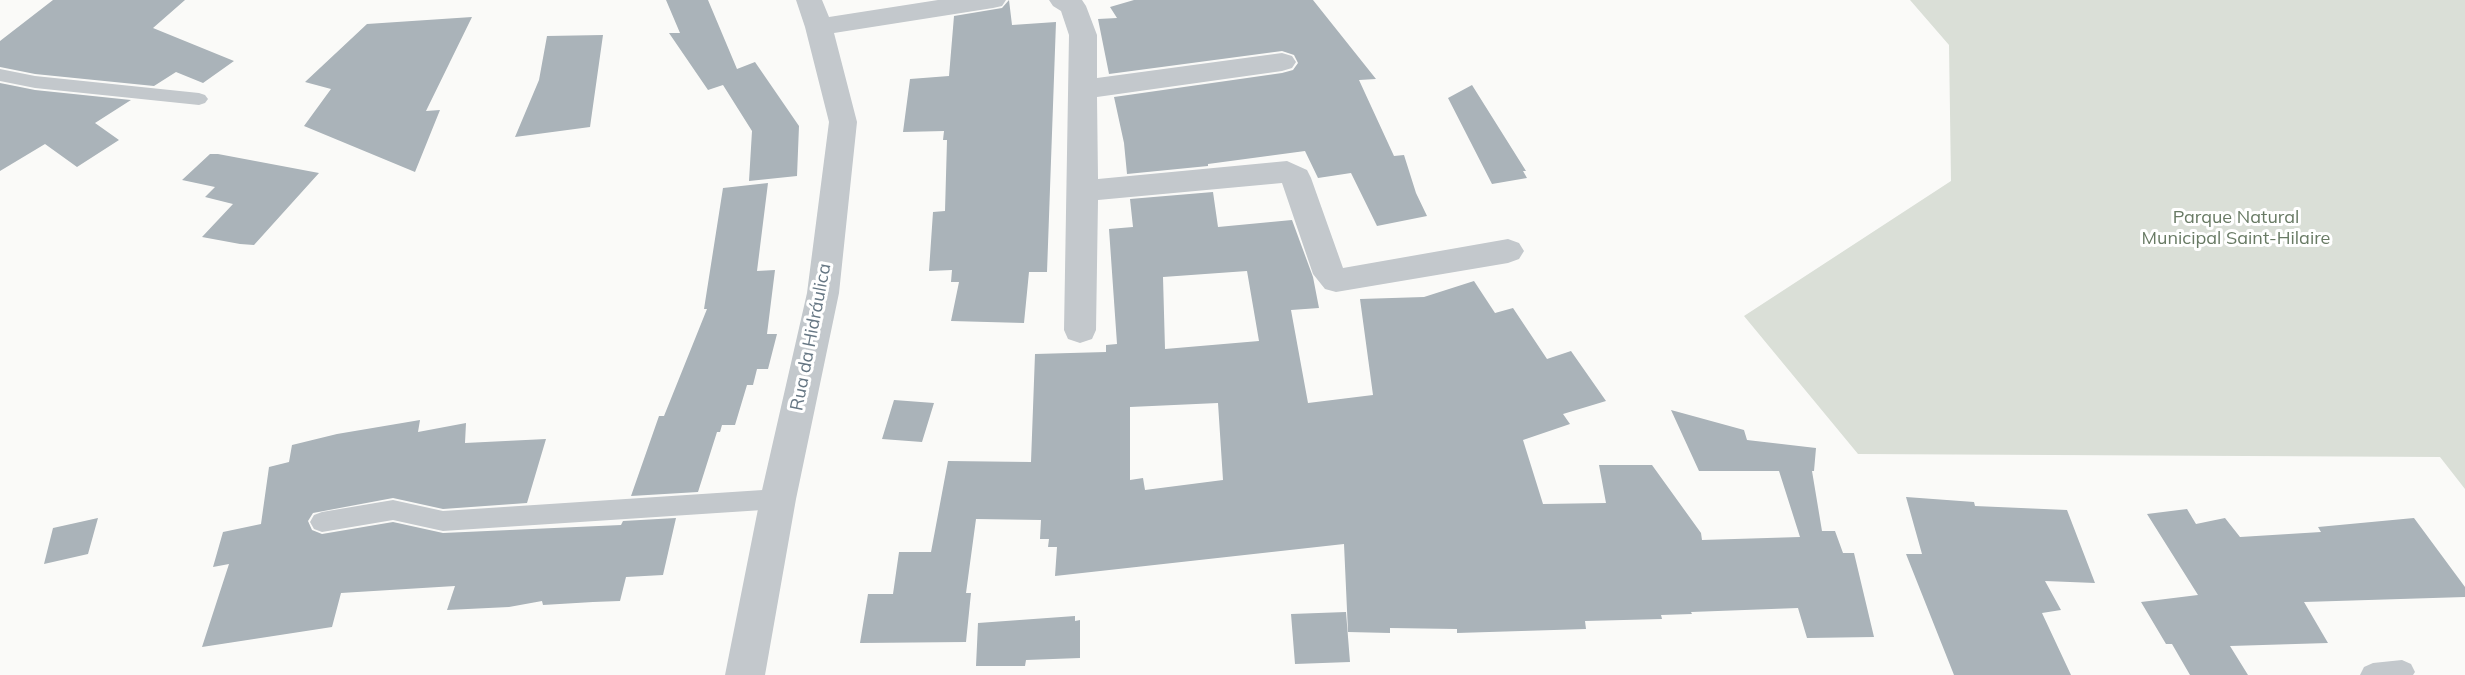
<!DOCTYPE html>
<html>
<head>
<meta charset="utf-8">
<style>
	body { margin:0 }
	canvas { display:block; background:#fafaf8 }
</style>
</head>
<body>
<canvas width="2465" height="675"></canvas>
<script>
const ctx = document.querySelector('canvas').getContext('2d');
ctx.lineJoin = 'round';
function fill(path, color) {
  ctx.fillStyle = color;
  ctx.fill(path, 'evenodd');
}
function toPath(rows) {
  const path = new Path2D();
  for (const r of rows) {
    path.moveTo(r[0], r[1]);
    for (let i = 2; i < r.length; i += 2) path.lineTo(r[i], r[i + 1]);
  }
  return path;
}
function drawText(font, color, halo, rows, align = 'center') {
  ctx.font = font + ' Mulish,sans-serif';
  ctx.lineWidth = 6;
  ctx.setLineDash([]);
  ctx.textBaseline = 'middle';
  ctx.strokeStyle = halo;
  ctx.fillStyle = color;
  for (const [text, x, y, turn = 0] of rows) {
    ctx.save();
    ctx.translate(x, y);
    ctx.rotate((+turn || 0) * Math.PI / 180);
    ctx.textAlign = isNaN(turn) ? turn : align;
    if (halo) ctx.strokeText(text, 0, 0);
    ctx.fillText(text, 0, 0);
    ctx.restore();
  }
}
fill(toPath([
	[1910,0,2465,0,2465,489,2440,457,1858,454,1744,316,1951,181,1949,45]
]), '#dadfd7');
fill(toPath([
	[53,0,185,0,153,28,234,61,203,83,176,72,154,86,35,74,0,67,0,41],
	[666,0,708,0,737,69,755,62,799,126,797,176,749,181,752,131,723,85,708,90,669,33,680,33],
	[1009,0,1012,25,1056,22,1047,272,1029,272,1024,323,951,321,959,282,951,282,952,270,929,271,933,212,945,211,947,140,943,140,944,131,903,132,910,79,949,76,954,16,1002,8],
	[1134,0,1313,0,1376,79,1359,80,1394,156,1404,155,1416,193,1427,216,1377,226,1351,173,1318,178,1305,151,1208,164,1208,166,1127,174,1124,143,1114,97,1282,73,1293,70,1298,63,1294,55,1282,51,1109,74,1098,19,1117,18,1110,7],
	[472,17,426,111,440,110,415,172,304,126,331,89,305,82,367,24],
	[603,35,590,127,515,137,539,80,547,36],
	[0,83,35,90,131,100,95,123,119,140,77,167,45,144,0,171],
	[1472,85,1526,171,1523,171,1527,178,1492,184,1448,98],
	[210,154,218,154,319,173,254,245,240,244,202,237,233,204,205,197,215,187,182,180],
	[768,183,757,271,775,270,767,334,777,334,768,369,757,369,753,385,747,385,735,425,722,425,720,432,717,432,698,492,631,496,659,416,664,416,707,309,704,309,723,188],
	[1213,192,1218,227,1292,220,1313,277,1319,308,1291,310,1308,403,1373,395,1360,299,1424,297,1474,281,1495,313,1513,308,1547,359,1571,351,1606,401,1563,414,1570,424,1523,440,1543,504,1606,503,1599,465,1652,465,1701,533,1702,540,1800,537,1779,471,1699,471,1671,410,1744,430,1747,440,1816,448,1814,471,1812,471,1822,531,1835,531,1843,553,1854,553,1874,637,1807,638,1798,608,1691,612,1692,614,1661,615,1662,619,1585,621,1586,629,1457,633,1457,629,1390,628,1390,633,1348,632,1344,544,1055,576,1057,547,1048,547,1049,539,1040,539,1041,520,976,519,966,593,971,593,966,642,860,643,868,594,893,594,899,552,931,552,948,461,1031,462,1035,354,1106,352,1106,345,1117,344,1109,229,1133,227,1130,199],
	[1247,271,1259,341,1165,349,1163,277],
	[1218,403,1223,480,1145,490,1143,478,1130,480,1130,407],
	[894,400,934,403,922,442,882,439],
	[420,420,418,432,466,423,465,443,546,439,527,503,443,509,393,498,313,513,308,521,312,530,322,534,393,522,443,533,621,525,623,521,676,518,663,575,626,577,620,601,593,602,543,605,542,601,509,607,447,610,455,586,341,593,332,627,202,647,229,564,213,567,223,532,261,524,269,467,289,462,292,445,337,434],
	[1906,497,1974,502,1975,506,2067,510,2095,583,2045,581,2061,610,2042,613,2071,675,1954,675,1906,554,1922,554],
	[2187,509,2196,524,2225,518,2240,537,2321,532,2318,527,2414,518,2465,587,2465,597,2304,602,2328,643,2230,646,2248,675,2190,675,2172,644,2166,644,2141,602,2198,595,2147,514],
	[98,518,88,554,44,564,53,528],
	[1346,612,1350,662,1295,664,1291,614],
	[1075,616,1075,621,1080,620,1080,658,1026,660,1025,666,976,666,978,623]
]), '#aab3b9');
fill(toPath([
	[0,69,35,76,199,93,205,95,208,99,205,103,199,105,35,88,0,81,0,69],
	[778,489,786,492,789,499,786,506,778,509,443,531,393,520,322,532,314,529,310,522,314,515,322,512,393,500,443,511,778,489],
	[2402,660,2411,664,2415,672,2413,675,2360,675,2364,667,2373,663,2402,660]
]), '#c3c8cc');
fill(toPath([
	[796,0,822,0,829,17,938,0,1006,0,1002,6,993,8,834,33,857,122,839,293,796,499,765,675,725,675,760,499,807,293,829,122,805,27,796,0],
	[1049,0,1082,0,1086,6,1097,35,1097,78,1282,53,1292,56,1296,62,1292,68,1282,71,1097,97,1098,179,1287,161,1307,170,1311,178,1343,268,1508,239,1519,243,1524,251,1519,259,1508,263,1336,292,1325,289,1313,274,1282,183,1098,200,1096,330,1092,339,1080,343,1068,339,1064,330,1069,35,1061,11,1053,6,1049,0]
]), '#c3c8cc');
drawText('18px', '#687a64', '#fff', [
	["Parque Natural",2236,218],
	["Municipal Saint-Hilaire",2236,239]
]);
drawText('18px', '#657683', '#fff', [
	["Rua da Hidráulica",811,337,-79]
]);
</script>
</body>
</html>
